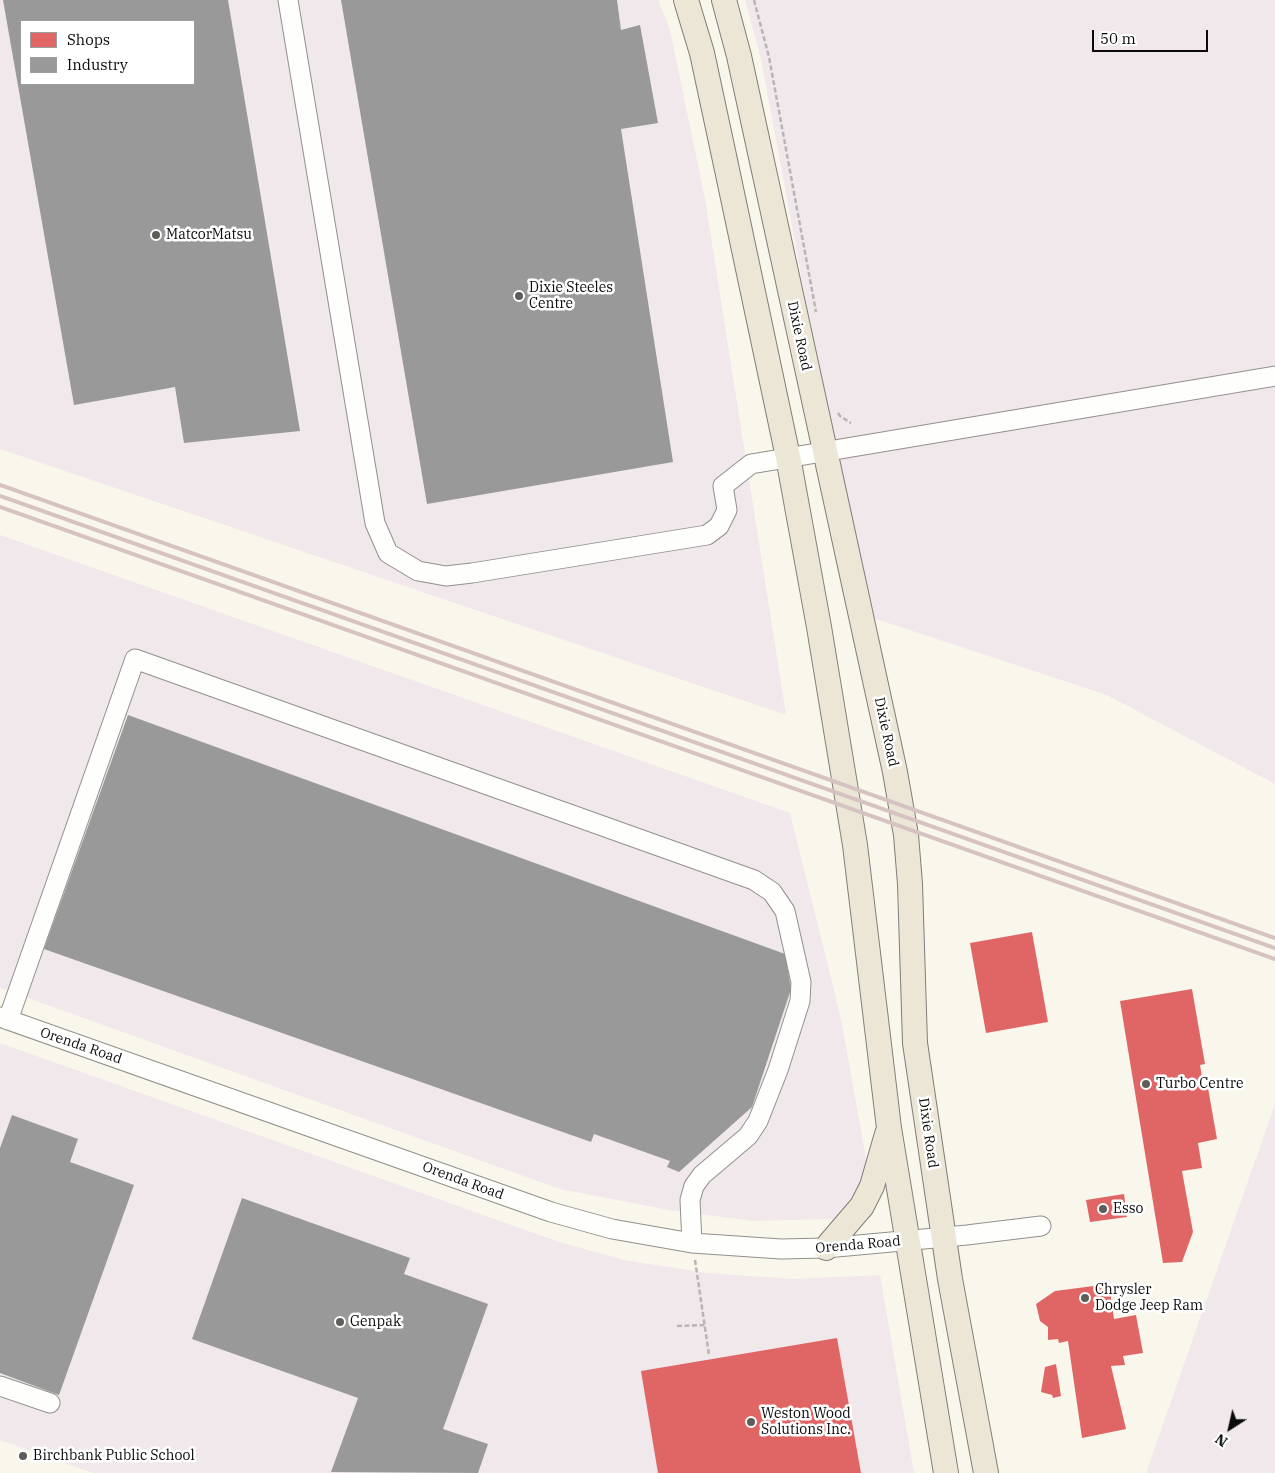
<!DOCTYPE html>
<html>
<head>
<meta charset="utf-8">
<style>
	body { margin:0 }
	#map { position:relative; width:1275px; height:1473px; overflow:hidden; background:#f9f6ec; font-family:"IBM Plex Serif",serif }
	canvas { display:block }
	.legend { position:absolute; left:20px; top:20px; width:175px; height:65px; box-sizing:border-box; background:#fff; border:1px solid #9d9d9d; margin:0; padding:6px 9px; list-style:none; font-size:15px; color:#0a0a0a }
	.legend li { display:flex; align-items:center; gap:10px; height:25px }
	.legend b { width:25px; border:1px solid #9d9d9d }
	.north { position:absolute; left:1205px; top:1403px; width:50px; height:50px; -webkit-text-stroke:4px #fff; paint-order:stroke; rotate:215deg; font-size:14px; font-weight:700; line-height:20px; text-align:center; color:#0a0a0a }
	.north::after { content:''; display:block; margin:auto; width:18px; height:22px; background:#0a0a0a; clip-path:polygon(50% 0,100% 100%,50% 72%,0 100%) }
	.scale { position:absolute; left:1092px; top:30px; width:116px; height:22px; box-sizing:border-box; border:2px solid #0a0a0a; border-top:0; padding-left:6px; font-size:15px; line-height:18px; white-space:nowrap; color:#0a0a0a; -webkit-text-stroke:4px #fff; paint-order:stroke }
</style>
</head>
<body>
<div id="map">
<canvas width="1275" height="1473"></canvas>
<ul class="legend">
<li><b style="height:14px;background:#e06666"></b>Shops</li>
<li><b style="height:14px;background:#999"></b>Industry</li>
</ul>
<div class="north">N</div>
<div class="scale">50 m</div>
</div>
<script>
const ctx = document.querySelector('canvas').getContext('2d');
ctx.lineJoin = 'round';
function fill(path, color) {
  ctx.fillStyle = color;
  ctx.fill(path, 'evenodd');
}
function toPath(rows) {
  const path = new Path2D();
  for (const r of rows) {
    path.moveTo(r[0], r[1]);
    for (let i = 2; i < r.length; i += 2) path.lineTo(r[i], r[i + 1]);
  }
  return path;
}
function stroke(path, color, width, dash) {
  ctx.strokeStyle = color;
  ctx.lineWidth = width;
  ctx.lineCap = dash ? 'butt' : 'round';
  ctx.setLineDash(dash || []);
  ctx.stroke(path);
}
function drawText(font, color, halo, rows, align = 'center') {
  ctx.font = font + ' "IBM Plex Serif",serif';
  ctx.lineWidth = 5;
  ctx.setLineDash([]);
  ctx.textBaseline = 'middle';
  ctx.strokeStyle = halo;
  ctx.fillStyle = color;
  for (const [text, x, y, turn = 0] of rows) {
    ctx.save();
    ctx.translate(x, y);
    ctx.rotate((+turn || 0) * Math.PI / 180);
    ctx.textAlign = isNaN(turn) ? turn : align;
    if (halo) ctx.strokeText(text, 0, 0);
    ctx.fillText(text, 0, 0);
    ctx.restore();
  }
}
fill(toPath([
	[0,0,658,0,670,30,705,199,786,715,0,449],
	[21,21,194,21,194,84,21,84],
	[745,0,1275,0,1275,784,1107,695,864,615,761,59],
	[0,535,790,813,841,1019,875,1209,870,1218,753,1221,669,1210,560,1189,0,988],
	[0,1043,559,1242,624,1260,707,1273,793,1279,880,1275,914,1473,93,1473,0,1440],
	[1275,1104,1275,1473,1146,1473]
]), '#f0e8eb');
fill(toPath([
	[1032,932,1048,1022,986,1033,970,943],
	[1192,989,1205,1064,1200,1065,1204,1089,1208,1088,1217,1139,1198,1143,1202,1168,1182,1171,1193,1232,1182,1262,1163,1263,1120,1001],
	[1124,1194,1127,1217,1090,1222,1086,1200],
	[1109,1284,1114,1319,1136,1315,1143,1353,1123,1356,1125,1365,1111,1366,1126,1429,1082,1438,1068,1341,1059,1343,1058,1339,1048,1340,1048,1327,1040,1321,1036,1304,1055,1291],
	[837,1338,861,1473,658,1473,641,1371],
	[1056,1364,1061,1396,1053,1398,1052,1395,1041,1392,1045,1367]
]), '#e06666');
fill(toPath([
	[3,0,228,0,300,431,184,443,175,387,74,405],
	[21,21,194,21,194,84,21,84],
	[341,0,617,0,621,30,640,25,658,123,621,129,673,462,427,504],
	[128,715,785,954,791,989,752,1107,679,1172,667,1167,670,1161,594,1134,591,1142,44,949],
	[12,1115,78,1139,70,1162,134,1185,59,1395,0,1373,0,1148],
	[242,1198,410,1258,404,1274,488,1304,443,1429,488,1444,478,1473,331,1472,358,1398,192,1339]
]), '#999');
const minor = toPath([
	[288,0,375,523,388,553,418,571,446,576,472,573,707,535,719,526,727,510,723,486,751,464,1275,376],
	[0,1017,551,1212,612,1229,692,1243,781,1249,826,1248,967,1235,1041,1226],
	[8,1020,135,659,754,880,772,892,785,911,801,982,800,1001,778,1070,758,1121,748,1136,702,1175,694,1186,690,1200,692,1243],
	[0,1386,50,1403]
]);
const major = toPath([
	[686,0,702,53,726,165,788,457,819,627,855,845,889,1128,946,1473],
	[724,0,739,56,895,772,906,835,910,884,915,1043,950,1279,986,1473],
	[826,1248,862,1206,872,1186,887,1134]
]);
stroke(minor, '#92908c', 21);
stroke(major, '#7f7e79', 26);
stroke(toPath([
	[754,0,769,57,816,312],
	[838,413,840,416,851,423],
	[695,1260,709,1355],
	[677,1326,705,1325]
]), '#b7b6b5', 2.5, [5, 2.5]);
stroke(minor, '#fefefc', 19);
stroke(major, '#ebe6d5', 24);
stroke(toPath([
	[0,485,1275,938],
	[0,496,1275,948],
	[0,507,1275,959]
]), '#d7c2c2', 4);
for (const [x, y, r, color] of [
	[156,235,5,"#5e5d59"],
	[519,296,5,"#5e5d59"],
	[1146,1084,5,"#5e5d59"],
	[1103,1209,5,"#5e5d59"],
	[1085,1298,5,"#5e5d59"],
	[340,1322,5,"#5e5d59"],
	[751,1422,5,"#5e5d59"],
	[23,1456,5,"#5e5d59"]
]) {
  const dot = new Path2D();
  dot.arc(x, y, r, 0, 2 * Math.PI);
  ctx.fillStyle = color;
  ctx.fill(dot);
  stroke(dot, '#fff', 2);
}
drawText('14px', '#0a0a0a', '#fff', [
	["MatcorMatsu",166,235],
	["Dixie Steeles",529,288],
	["Centre",529,304],
	["Turbo Centre",1156,1084],
	["Esso",1113,1209],
	["Chrysler",1095,1290],
	["Dodge Jeep Ram",1095,1306],
	["Genpak",350,1322],
	["Weston Wood",761,1414],
	["Solutions Inc.",761,1430],
	["Birchbank Public School",33,1456]
], 'left');
drawText('14px', '#0a0a0a', '#fff', [
	["Dixie Road",799,336,78],
	["Dixie Road",886,732,78],
	["Orenda Road",81,1046,19],
	["Dixie Road",928,1133,82],
	["Orenda Road",463,1181,20],
	["Orenda Road",858,1245,-5]
]);
</script>
</body>
</html>
